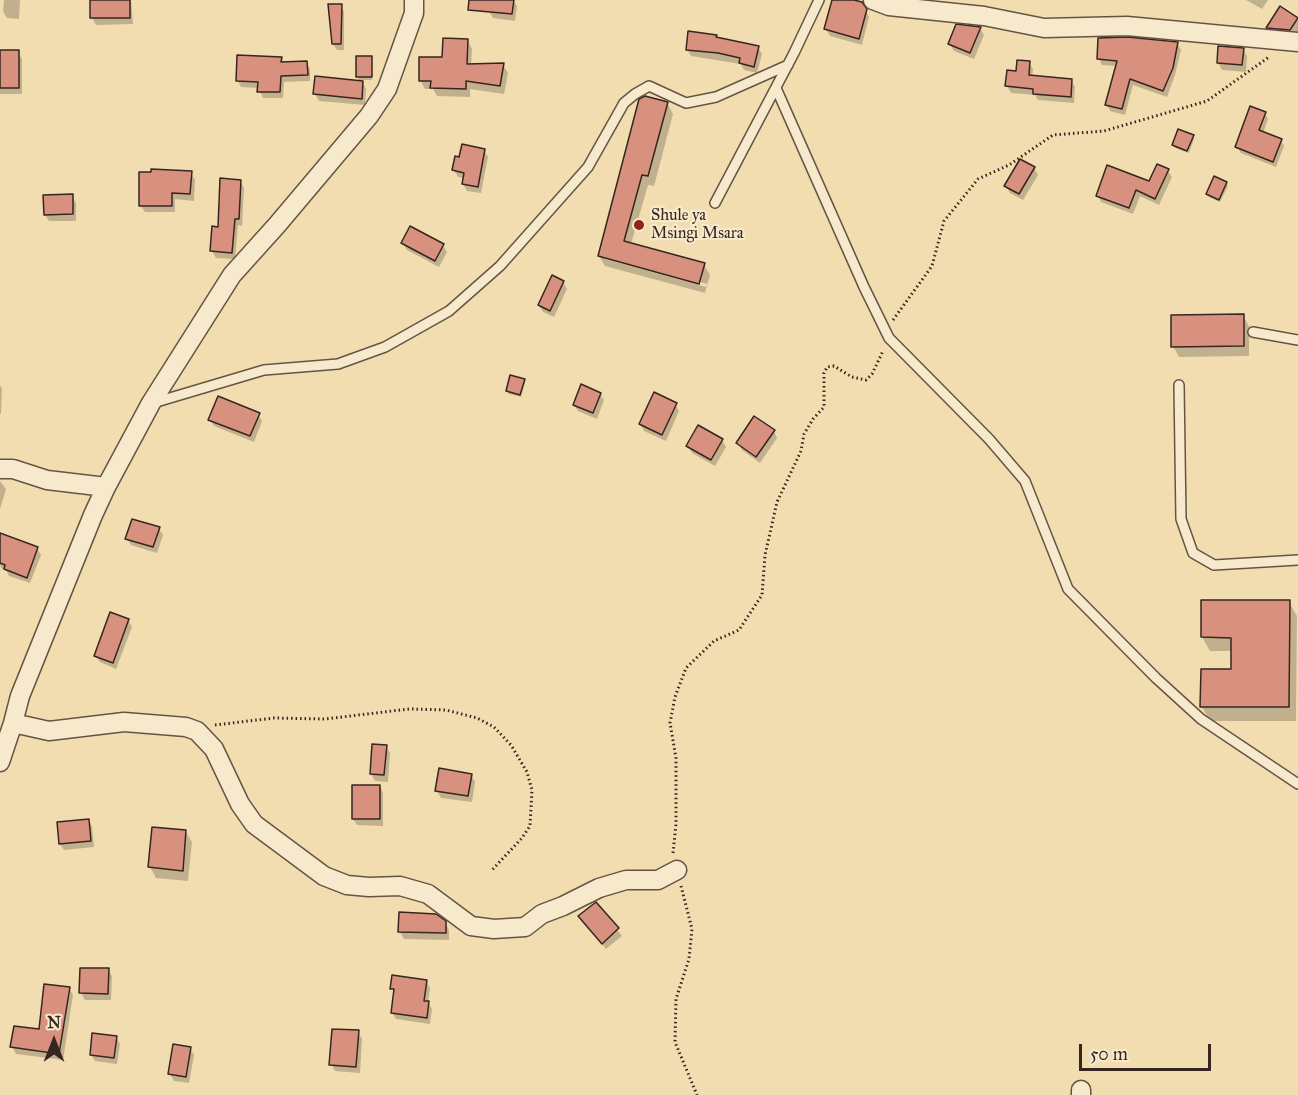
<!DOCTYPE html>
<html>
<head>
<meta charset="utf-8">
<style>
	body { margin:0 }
	#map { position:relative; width:1298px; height:1095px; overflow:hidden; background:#f2ddb1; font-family:"IM FELL Great Primer",serif }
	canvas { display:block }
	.north { position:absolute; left:24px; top:1011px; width:60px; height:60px; -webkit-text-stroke:4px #f7e9cc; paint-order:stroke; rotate:0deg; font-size:16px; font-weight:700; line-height:24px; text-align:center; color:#36261f }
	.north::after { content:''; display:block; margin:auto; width:21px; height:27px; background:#36261f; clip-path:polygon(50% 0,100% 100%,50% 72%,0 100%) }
	.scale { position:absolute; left:1079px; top:1044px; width:132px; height:27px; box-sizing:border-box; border:3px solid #36261f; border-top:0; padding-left:8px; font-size:18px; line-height:21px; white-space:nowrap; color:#36261f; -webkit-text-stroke:4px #f7e9cc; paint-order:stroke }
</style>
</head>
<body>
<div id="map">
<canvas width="1298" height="1095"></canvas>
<div class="north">N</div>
<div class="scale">50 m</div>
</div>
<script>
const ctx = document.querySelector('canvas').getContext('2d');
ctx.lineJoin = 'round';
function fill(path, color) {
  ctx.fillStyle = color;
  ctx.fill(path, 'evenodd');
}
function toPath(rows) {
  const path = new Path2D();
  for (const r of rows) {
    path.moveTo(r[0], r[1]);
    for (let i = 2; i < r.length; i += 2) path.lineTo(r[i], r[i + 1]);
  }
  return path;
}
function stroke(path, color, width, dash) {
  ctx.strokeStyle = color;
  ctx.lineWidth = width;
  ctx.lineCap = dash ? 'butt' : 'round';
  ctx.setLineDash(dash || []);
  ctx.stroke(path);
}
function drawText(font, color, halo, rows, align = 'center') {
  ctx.font = font + ' "IM FELL Great Primer",serif';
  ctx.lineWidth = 4.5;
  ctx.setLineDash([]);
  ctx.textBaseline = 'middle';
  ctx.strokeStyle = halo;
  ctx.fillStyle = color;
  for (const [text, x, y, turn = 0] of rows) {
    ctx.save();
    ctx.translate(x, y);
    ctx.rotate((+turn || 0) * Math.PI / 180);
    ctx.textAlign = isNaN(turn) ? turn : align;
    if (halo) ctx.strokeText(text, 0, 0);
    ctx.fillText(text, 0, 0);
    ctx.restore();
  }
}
fill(toPath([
	[4,0,20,0,19,19,7,18,3,11],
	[91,0,131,0,133,24,96,25,92,18],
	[490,0,513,0,517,6,515,21,493,18,489,11],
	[834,0,848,0,865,10,869,17,862,45,830,36,826,29],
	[1246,0,1268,0,1262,9],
	[341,5,344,12,344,50,337,50,333,44],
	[1281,9,1298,21,1298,31,1294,36,1272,34,1268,28],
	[980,28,984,35,974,59,954,51,950,44],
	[716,36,717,39,758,48,762,54,757,73,744,70,741,64,691,56,687,49],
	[467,40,472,49,471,66,503,65,508,73,504,94,470,89,470,97,437,96,433,89,425,89,420,80],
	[1177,43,1181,50,1175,75,1167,97,1133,85,1125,115,1110,111,1107,104,1117,66,1102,65,1099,59],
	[1243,50,1247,56,1246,72,1222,70,1218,63],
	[0,52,18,52,22,59,22,94,0,94],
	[371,57,372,80,359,80,358,77],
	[281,58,284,63,306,62,310,69,310,81,284,82,283,98,263,98,259,88,241,87,238,81],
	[1029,63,1033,69,1032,77,1071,80,1075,87,1074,103,1038,100,1035,95,1011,93,1007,86],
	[363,83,366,89,365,105,319,101,315,94],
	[667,103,673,114,654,186,648,185,631,244,704,265,710,275,705,293,605,266,599,256],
	[605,256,707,284,706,287,605,259],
	[1265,113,1268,119,1263,133,1281,140,1284,146,1276,167,1241,153,1237,147],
	[1193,136,1194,139,1189,153,1175,148,1174,145],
	[484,150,488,157,481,193,467,191,463,184,465,178,458,177,454,170],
	[1034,168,1038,175,1023,200,1010,193,1006,186],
	[1168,171,1172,177,1159,205,1140,196,1133,214,1101,202,1098,195,1150,183],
	[191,173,195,180,194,201,175,199,175,212,145,212,141,206],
	[240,181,244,188,242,226,238,225,235,259,216,258,212,251,219,228],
	[1226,183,1228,186,1220,202,1209,197,1207,194],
	[72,196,76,203,76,221,49,221,45,215],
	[403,243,443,246,447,252,439,267,407,250],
	[553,277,563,282,567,289,554,317,543,312,539,305],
	[1243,316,1249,326,1249,356,1179,357,1173,346],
	[524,380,525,383,521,397,509,394,507,391],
	[0,385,2,389,1,414,0,414],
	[600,394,604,400,597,419,578,411,574,405],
	[675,404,679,411,666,441,644,431,640,424],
	[258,414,262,421,254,442,214,426,210,419],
	[774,431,777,438,760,463,742,450,738,443],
	[722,440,726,447,715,466,692,453,688,446],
	[0,481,6,489,0,509],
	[159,529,163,535,157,553,131,545,127,538],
	[0,541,37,548,41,555,30,583,9,576,6,570,2,569,0,566],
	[1289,602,1297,616,1296,721,1210,721,1202,707,1233,671,1233,651,1210,651,1202,637],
	[128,620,132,627,116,669,100,662,96,656],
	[386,747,390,753,388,782,375,781,371,774],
	[471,775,475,782,472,802,441,798,437,791],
	[380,786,383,793,383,826,357,825,353,819],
	[89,820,92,827,94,847,64,850,60,844],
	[185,831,192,842,188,881,156,878,150,867],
	[596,904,622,936,606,949,580,917],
	[400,914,445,922,449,930,449,940,404,939,400,932],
	[108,970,112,976,111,1000,85,1000,81,993],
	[426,981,430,988,428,1002,432,1009,430,1024,396,1019,392,1012,395,994,392,989],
	[69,988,73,995,63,1060,16,1054,12,1047,40,1031],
	[358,1032,362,1039,360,1073,335,1071,331,1064],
	[116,1037,120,1044,117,1064,95,1061,91,1055],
	[190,1048,194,1055,189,1083,174,1081,170,1074]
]), '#0003');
const building = toPath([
	[90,0,130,0,130,18,90,18,90,0],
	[469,0,514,0,512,14,468,10,469,0],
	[832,0,854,0,862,2,867,9,859,39,824,29,832,0],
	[328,4,342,4,341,44,332,44,328,4],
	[1280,6,1298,18,1290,30,1266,28,1280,6],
	[956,24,981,27,970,53,948,44,956,24],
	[688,31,717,35,716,37,759,46,754,67,739,63,740,58,718,53,686,50,688,31],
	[1127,37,1178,42,1173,68,1163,91,1130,79,1122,109,1105,105,1117,61,1097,59,1098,38,1127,37],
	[443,38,468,39,467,64,504,63,500,86,466,81,466,89,430,88,431,81,419,81,419,57,442,57,443,38],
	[1218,46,1244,48,1242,65,1217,63,1218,46],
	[0,50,19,50,19,88,0,88,0,50],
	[237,55,282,57,281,62,307,61,308,75,281,76,280,92,257,92,258,82,236,81,237,55],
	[356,56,372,56,372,77,356,77,356,56],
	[1017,60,1030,61,1029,75,1072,79,1071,97,1033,94,1033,89,1005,86,1007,70,1016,71,1017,60],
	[315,76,363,81,362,99,313,94,315,76],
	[645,96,668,102,648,176,642,175,624,241,705,263,699,284,598,256,639,99,645,96],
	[1250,106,1266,112,1259,130,1282,139,1273,162,1235,147,1250,106],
	[1178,129,1194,135,1187,151,1172,145,1178,129],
	[462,144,485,149,478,187,462,184,464,173,452,170,455,156,459,157,462,144],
	[1020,159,1035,167,1019,194,1004,186,1020,159],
	[1157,164,1169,169,1155,199,1136,190,1129,208,1096,196,1107,165,1149,181,1157,164],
	[151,169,192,171,190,194,172,193,172,206,139,206,139,172,151,172,151,169],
	[1214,176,1227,182,1219,200,1206,194,1214,176],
	[220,178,241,180,239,219,235,219,232,253,210,251,212,226,218,227,220,178],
	[73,194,73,214,44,215,43,195,73,194],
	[410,226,444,244,435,261,401,243,410,226],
	[552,275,564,281,550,311,538,305,552,275],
	[1244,314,1244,346,1171,347,1171,315,1244,314],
	[510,375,525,379,520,395,506,391,510,375],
	[581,384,601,393,593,413,573,405,581,384],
	[654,392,677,403,662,435,639,424,654,392],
	[218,396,260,413,250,436,208,420,218,396],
	[754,416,775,430,756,457,736,443,754,416],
	[698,425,723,439,711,460,686,446,698,425],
	[132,519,160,527,153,547,125,539,132,519],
	[0,533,38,547,27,578,4,569,5,565,0,563,0,533],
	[1201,600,1290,600,1289,707,1200,707,1201,669,1231,669,1231,638,1201,637,1201,600],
	[110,612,129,619,113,663,94,656,110,612],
	[372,744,387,745,384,775,370,774,372,744],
	[439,768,472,774,468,796,435,791,439,768],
	[352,785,380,785,380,819,352,819,352,785],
	[89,819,91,841,59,844,57,822,89,819],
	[152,827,186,830,183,871,148,867,152,827],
	[596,902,619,928,602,944,578,916,596,902],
	[399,912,436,914,446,921,446,933,398,932,399,912],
	[80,968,109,968,108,994,79,993,80,968],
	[392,975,427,980,424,1001,429,1001,427,1018,391,1013,394,989,390,989,392,975],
	[44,984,70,987,59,1054,10,1047,14,1026,39,1029,44,984],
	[332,1029,359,1030,356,1067,329,1065,332,1029],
	[92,1033,117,1036,114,1058,90,1055,92,1033],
	[173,1044,191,1047,186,1077,168,1074,173,1044]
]);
fill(building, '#d8917e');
stroke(building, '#36261f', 1.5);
const service = toPath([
	[776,88,864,287,889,338,989,439,1025,481,1068,589,1156,678,1201,719,1298,784],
	[715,203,794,53,819,0],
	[1253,332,1298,340],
	[1179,385,1181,519,1193,553,1214,565,1298,560],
	[153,403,264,370,338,364,385,347,449,311,500,266,588,167,624,103,635,94,649,86,686,103,716,97,788,65]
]);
const minor = toPath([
	[873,0,889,6,984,16,1044,28,1127,26,1298,42],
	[0,469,13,469,47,480,106,487],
	[13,723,49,731,124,722,186,727,197,731,214,749,240,804,254,824,324,876,347,885,369,887,400,886,428,894,471,926,494,929,525,927,542,914,563,906,599,888,626,880,658,880,677,870],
	[0,762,13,723,20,696,93,515,106,487,151,403,232,275,277,225,369,116,387,89,414,13,414,0],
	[1081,1095,1081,1090]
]);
stroke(service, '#655444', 12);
stroke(minor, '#655444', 21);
stroke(toPath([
	[893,320,932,266,944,221,978,179,1009,165,1053,135,1104,131,1207,101,1269,57],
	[215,725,274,718,325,719,409,709,446,710,477,718,494,727,511,745,527,772,532,790,530,826,522,838,492,870],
	[673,853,676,824,676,758,670,723,675,697,686,668,714,641,739,630,762,595,765,555,777,502,801,451,804,434,813,419,824,407,824,373,827,367,834,366,852,377,866,380,872,374,883,351],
	[681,886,692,929,689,959,676,999,675,1042,697,1095]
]), '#36261f', 3, [1.5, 3]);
stroke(service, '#f7e9cc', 9);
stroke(minor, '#f7e9cc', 18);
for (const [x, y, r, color] of [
	[639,225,6,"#8f2418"]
]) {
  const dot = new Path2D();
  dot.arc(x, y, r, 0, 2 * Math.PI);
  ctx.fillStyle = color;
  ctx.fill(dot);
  stroke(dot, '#f7e9cc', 2);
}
drawText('16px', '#36261f', '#f7e9cc', [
	["Shule ya",651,216],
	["Msingi Msara",651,234]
], 'left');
</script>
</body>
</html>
